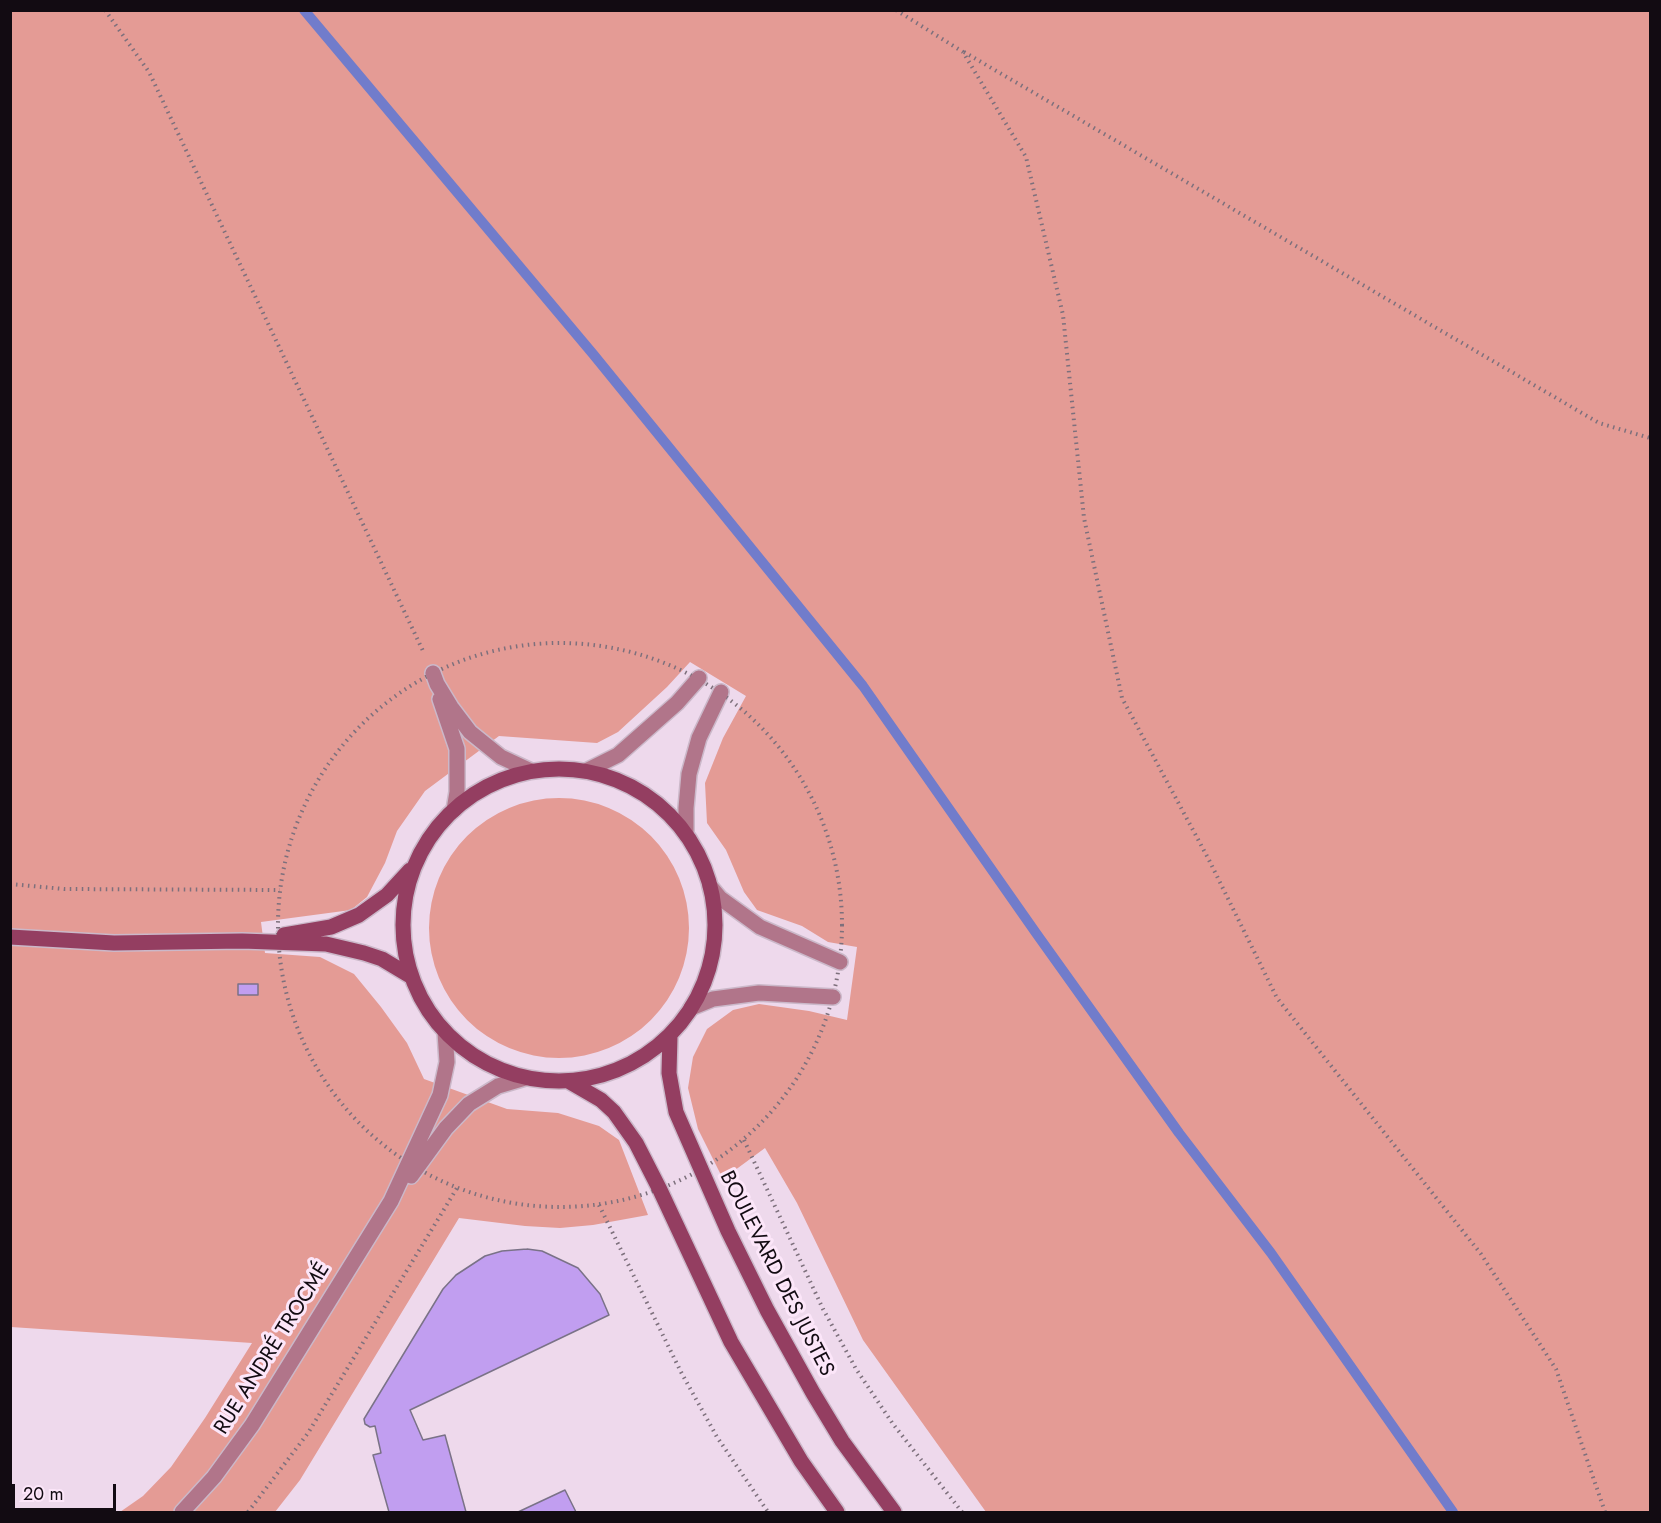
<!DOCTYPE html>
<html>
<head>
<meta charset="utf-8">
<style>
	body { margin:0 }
	#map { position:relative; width:1661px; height:1523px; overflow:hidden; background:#eed9ec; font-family:Jost,sans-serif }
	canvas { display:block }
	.frame { position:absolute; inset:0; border:12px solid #120b12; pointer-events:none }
	.scale { position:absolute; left:12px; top:1484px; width:104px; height:27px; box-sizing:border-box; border:3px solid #120b12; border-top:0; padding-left:8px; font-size:18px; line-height:21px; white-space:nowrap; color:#120b12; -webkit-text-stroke:4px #fce6f9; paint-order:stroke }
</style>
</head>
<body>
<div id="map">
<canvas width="1661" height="1523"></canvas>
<div class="frame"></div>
<div class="scale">20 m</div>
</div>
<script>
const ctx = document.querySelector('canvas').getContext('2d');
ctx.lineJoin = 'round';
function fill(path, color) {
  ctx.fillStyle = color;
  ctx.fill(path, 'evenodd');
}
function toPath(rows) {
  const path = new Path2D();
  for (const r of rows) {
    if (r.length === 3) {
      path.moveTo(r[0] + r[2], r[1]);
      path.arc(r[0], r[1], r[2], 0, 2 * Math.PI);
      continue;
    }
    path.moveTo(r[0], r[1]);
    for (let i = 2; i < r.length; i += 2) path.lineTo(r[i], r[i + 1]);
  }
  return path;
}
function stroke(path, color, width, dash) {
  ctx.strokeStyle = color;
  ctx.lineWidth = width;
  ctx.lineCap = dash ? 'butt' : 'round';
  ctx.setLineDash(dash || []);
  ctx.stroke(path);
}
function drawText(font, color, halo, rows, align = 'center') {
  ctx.font = font + ' Jost,sans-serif';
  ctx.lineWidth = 6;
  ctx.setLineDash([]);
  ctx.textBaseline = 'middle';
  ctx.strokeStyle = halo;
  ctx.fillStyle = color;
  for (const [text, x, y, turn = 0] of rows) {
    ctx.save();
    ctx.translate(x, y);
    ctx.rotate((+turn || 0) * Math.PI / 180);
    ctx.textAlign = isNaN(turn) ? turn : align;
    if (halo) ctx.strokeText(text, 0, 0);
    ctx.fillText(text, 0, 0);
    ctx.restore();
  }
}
fill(toPath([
	[10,11,1650,11,1650,1512,986,1512,863,1340,797,1203,765,1148,723,1179,698,1129,688,1088,693,1057,707,1029,733,1010,759,1004,809,1011,847,1020,857,947,828,942,802,926,757,910,744,892,726,850,707,823,705,783,723,738,746,696,690,662,667,687,618,732,597,743,499,736,425,791,397,831,385,863,367,897,351,910,261,922,265,953,320,957,354,974,381,1007,407,1043,424,1079,507,1109,558,1113,599,1126,619,1140,648,1215,593,1225,560,1228,525,1226,459,1218,300,1480,275,1512,120,1512,143,1496,171,1467,205,1418,252,1343,11,1327],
	[559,928,130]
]), '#e49b95');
stroke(toPath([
	[304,10,593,354,863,686,1036,933,1179,1133,1271,1253,1453,1512]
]), '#717ccb', 10);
const building = toPath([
	[238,984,258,984,258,995,238,995,238,984],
	[527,1249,542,1251,578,1268,600,1294,609,1315,410,1410,423,1440,445,1435,466,1512,389,1512,373,1455,381,1453,375,1426,370,1427,365,1424,364,1419,443,1289,456,1275,485,1256,502,1251,527,1249],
	[565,1490,576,1512,518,1512,565,1490]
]);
fill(building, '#c19ef0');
stroke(building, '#7a7287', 1.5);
const street = toPath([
	[433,673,437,684,451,707,470,732,501,757,531,771],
	[440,699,457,749,457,792,454,810],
	[586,771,618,755,677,703,699,678],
	[686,834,686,808,689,774,699,738,721,692],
	[710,886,720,898,760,927,840,962],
	[691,1008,713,999,759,993,833,997],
	[411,1176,446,1128,469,1104,498,1086,525,1078],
	[182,1512,214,1477,252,1425,391,1201,440,1095,447,1062,445,1032]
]);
const secondary = toPath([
	[559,925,156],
	[284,935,331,927,359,915,387,895,410,870],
	[10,937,114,943,242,941,326,944,364,953,382,959,412,977],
	[670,1036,669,1073,676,1112,728,1231,767,1310,813,1393,842,1441,894,1512],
	[570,1082,601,1100,614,1112,636,1143,660,1190,731,1342,801,1461,837,1512]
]);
stroke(street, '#cbb8c9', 18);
stroke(secondary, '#cbb8c9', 18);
stroke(toPath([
	[105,10,149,72,423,651],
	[896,10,963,52,1026,157,1063,315,1084,518,1122,698,1208,858,1277,998,1481,1254,1556,1369,1605,1512],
	[964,52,1599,423,1650,438],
	[560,925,282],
	[10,884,64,889,280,890],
	[744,1140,823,1309,856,1369,893,1424,962,1512],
	[599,1205,681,1372,717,1437,768,1512],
	[248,1512,308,1433,457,1188]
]), '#7d707c', 4, [1.5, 4.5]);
stroke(street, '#b1758a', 15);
stroke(secondary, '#943e61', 15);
drawText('21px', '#120b12', '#fce6f9', [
	["BOULEVARD DES JUSTES",776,1274,63],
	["RUE ANDRÉ TROCMÉ",273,1349,-58]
]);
</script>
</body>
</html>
